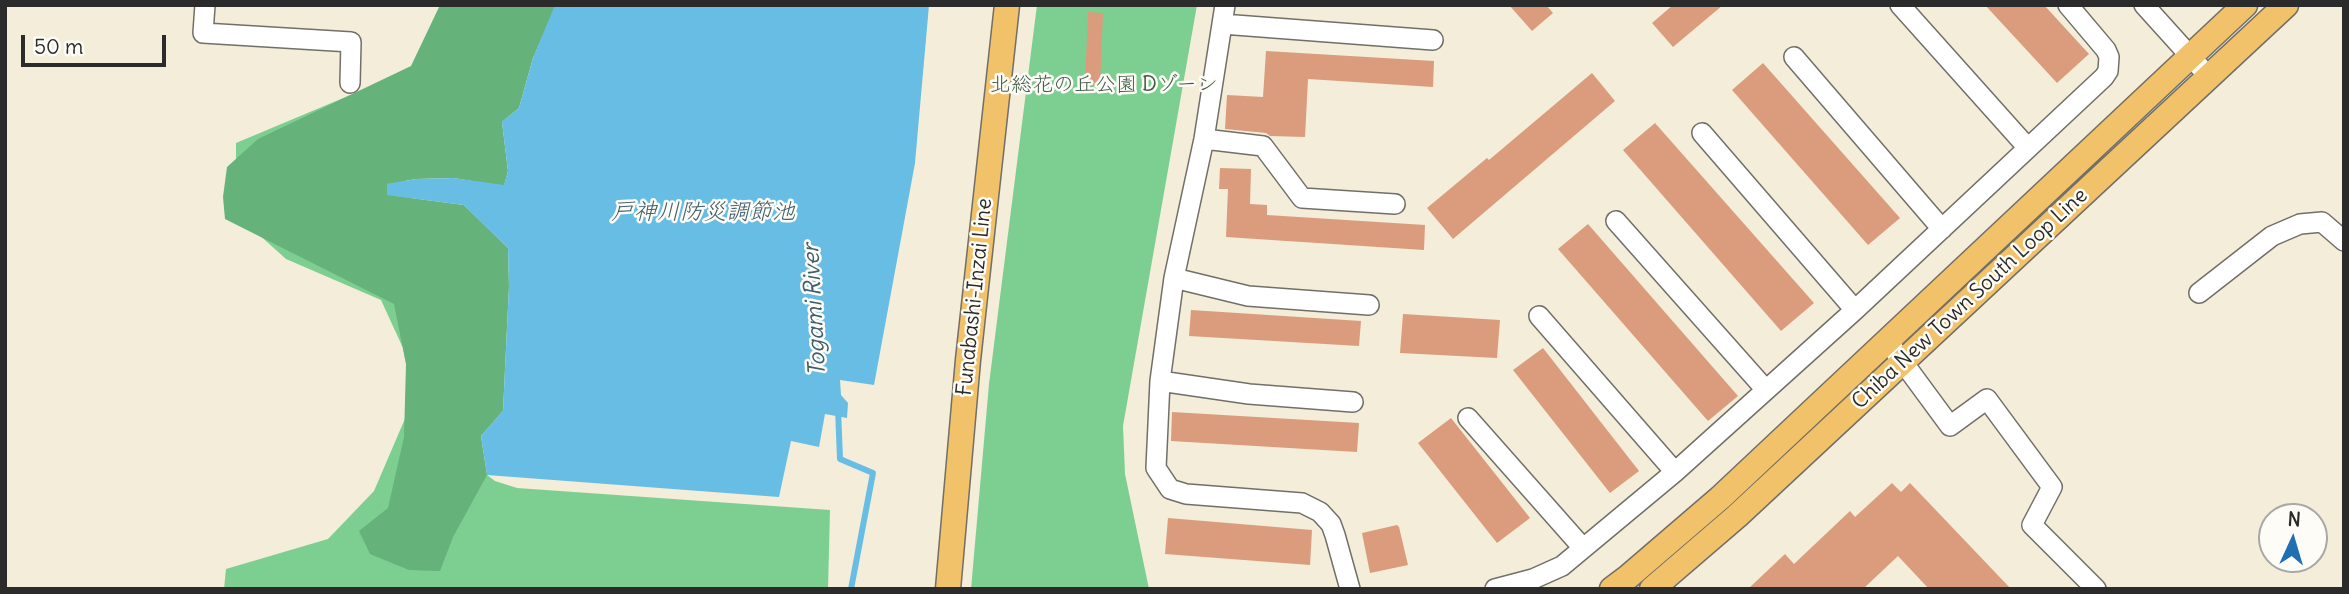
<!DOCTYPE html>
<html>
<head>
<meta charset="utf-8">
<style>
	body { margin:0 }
	#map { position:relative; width:2349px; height:594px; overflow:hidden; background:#f3edd9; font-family:Delius,sans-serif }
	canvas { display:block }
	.frame { position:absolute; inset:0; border:7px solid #2b2b2b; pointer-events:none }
	.north { position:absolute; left:2258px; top:503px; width:70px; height:70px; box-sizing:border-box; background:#fdfcf7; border:2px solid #a9a8a5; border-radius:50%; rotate:4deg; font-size:19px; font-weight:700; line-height:28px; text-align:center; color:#2b2b2b }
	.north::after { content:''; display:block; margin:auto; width:24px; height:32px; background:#1f6fb2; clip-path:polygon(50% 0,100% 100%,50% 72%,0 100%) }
	.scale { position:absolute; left:21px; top:35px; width:145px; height:32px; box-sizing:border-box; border:4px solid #2b2b2b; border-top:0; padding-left:9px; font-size:21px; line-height:24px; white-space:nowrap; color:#2b2b2b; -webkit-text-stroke:5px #fdfcf7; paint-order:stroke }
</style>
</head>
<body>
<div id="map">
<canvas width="2349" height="594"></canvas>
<div class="frame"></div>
<div class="north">N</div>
<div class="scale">50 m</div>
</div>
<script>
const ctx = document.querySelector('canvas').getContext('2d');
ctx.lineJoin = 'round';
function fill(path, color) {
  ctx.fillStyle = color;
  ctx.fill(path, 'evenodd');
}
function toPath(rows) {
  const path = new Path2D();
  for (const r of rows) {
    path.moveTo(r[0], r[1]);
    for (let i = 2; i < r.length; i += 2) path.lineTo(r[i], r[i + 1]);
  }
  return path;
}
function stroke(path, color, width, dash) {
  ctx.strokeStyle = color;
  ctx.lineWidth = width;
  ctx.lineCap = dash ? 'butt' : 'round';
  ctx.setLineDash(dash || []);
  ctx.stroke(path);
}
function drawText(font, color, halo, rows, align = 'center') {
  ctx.font = font + ' Delius,"Klee One",sans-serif';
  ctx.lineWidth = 5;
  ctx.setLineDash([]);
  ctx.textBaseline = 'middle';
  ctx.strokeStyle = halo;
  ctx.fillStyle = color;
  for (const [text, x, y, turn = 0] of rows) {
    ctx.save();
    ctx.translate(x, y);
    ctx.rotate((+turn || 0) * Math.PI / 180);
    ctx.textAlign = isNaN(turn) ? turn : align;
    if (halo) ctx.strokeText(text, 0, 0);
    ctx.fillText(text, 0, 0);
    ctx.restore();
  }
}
fill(toPath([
	[1037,5,1197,5,1123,426,1125,474,1149,589,971,589,989,384],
	[379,83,487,475,495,481,517,488,830,510,828,589,224,589,226,569,328,539,374,491,413,400,403,348,381,300,286,259,236,214,236,143]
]), '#7ccf91');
fill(toPath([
	[440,5,555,5,555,8,533,58,519,108,502,122,508,171,504,186,453,178,416,179,387,184,388,195,464,205,508,248,509,286,503,411,481,436,487,475,453,537,440,571,409,570,370,554,359,531,388,508,404,437,406,364,394,304,225,219,223,197,227,167,258,139,411,66]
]), '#65b27b');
fill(toPath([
	[555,5,929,5,915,163,874,385,840,380,841,395,848,403,847,418,825,414,819,447,791,441,779,497,487,475,481,436,503,411,509,286,508,248,464,205,387,195,387,184,416,179,453,178,504,185,508,171,502,122,519,108,533,58]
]), '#68bde4');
stroke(toPath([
	[838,409,840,459,873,473,851,589]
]), '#68bde4', 6);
fill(toPath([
	[1509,5,1546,5,1553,13,1532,31],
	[1673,5,1723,5,1673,47,1652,23],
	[1985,5,2044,5,2089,54,2057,83],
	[1088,12,1103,13,1100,86,1085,85],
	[1266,51,1434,61,1433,87,1308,79,1305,137,1270,136,1266,133,1225,129,1227,95,1263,97],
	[1763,63,1900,218,1868,245,1732,90],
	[1592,73,1615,101,1453,239,1427,208,1487,158,1489,160],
	[1655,123,1814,303,1781,331,1623,150],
	[1220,168,1251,169,1250,204,1267,205,1267,215,1425,225,1424,250,1226,237,1228,189,1219,189],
	[1588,224,1738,396,1708,421,1558,249],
	[1191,310,1361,321,1359,346,1189,336],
	[1403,314,1500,320,1497,358,1400,353],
	[1543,348,1639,471,1610,493,1513,370],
	[1172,412,1359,423,1357,452,1171,441],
	[1451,418,1530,518,1497,543,1418,443],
	[1892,483,1901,492,1910,483,2011,589,1929,589,1898,556,1863,589,1748,589,1785,554,1794,564,1850,511,1855,517],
	[1168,518,1312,530,1310,565,1165,554],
	[1397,525,1399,527,1408,565,1370,573,1362,533]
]), '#da9c7d');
const minor = toPath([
	[205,5,203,33,351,42,350,83],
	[1225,5,1204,139,1174,278,1160,381,1156,468,1170,489,1186,494,1302,503,1320,512,1331,524,1335,535,1350,589],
	[1900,5,2028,148],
	[2144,5,2209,77],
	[1222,24,1433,40],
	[1794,57,1942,229],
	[1702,133,1855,310],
	[1204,139,1263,146,1302,198,1395,204],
	[1616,221,1766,390],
	[1174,278,1248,296,1369,305],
	[2199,293,2272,236,2300,224,2322,222,2344,241],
	[1539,316,1675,472],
	[1894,350,1950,426,1987,399,2052,487,2032,525,2096,589],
	[1160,381,1249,394,1353,402],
	[1468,418,1583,548],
	[1495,589,1533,579,1562,566,1675,472,1855,310,2104,77,2108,71,2109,57,2106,50,2068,5]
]);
const major = toPath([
	[948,589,968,360,1007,5],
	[1612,589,1628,577,1720,498,2245,5],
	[1652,589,1737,516,2286,5]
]);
stroke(minor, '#716f68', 22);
stroke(major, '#716f68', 27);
stroke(minor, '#fff', 19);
stroke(major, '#f2c26a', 24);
drawText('21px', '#435c4a', '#fdfcf7', [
	["北総花の丘公園 Dゾーン",1104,85]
]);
drawText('21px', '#2b2b2b', '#fdfcf7', [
	["Funabashi-Inzai Line",975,297,-84],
	["Chiba New Town South Loop Line",1970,299,-43]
]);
drawText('italic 23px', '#405e6c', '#fdfcf7', [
	["戸神川防災調節池",703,212],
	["Togami River",815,310,-93]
]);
</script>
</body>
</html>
